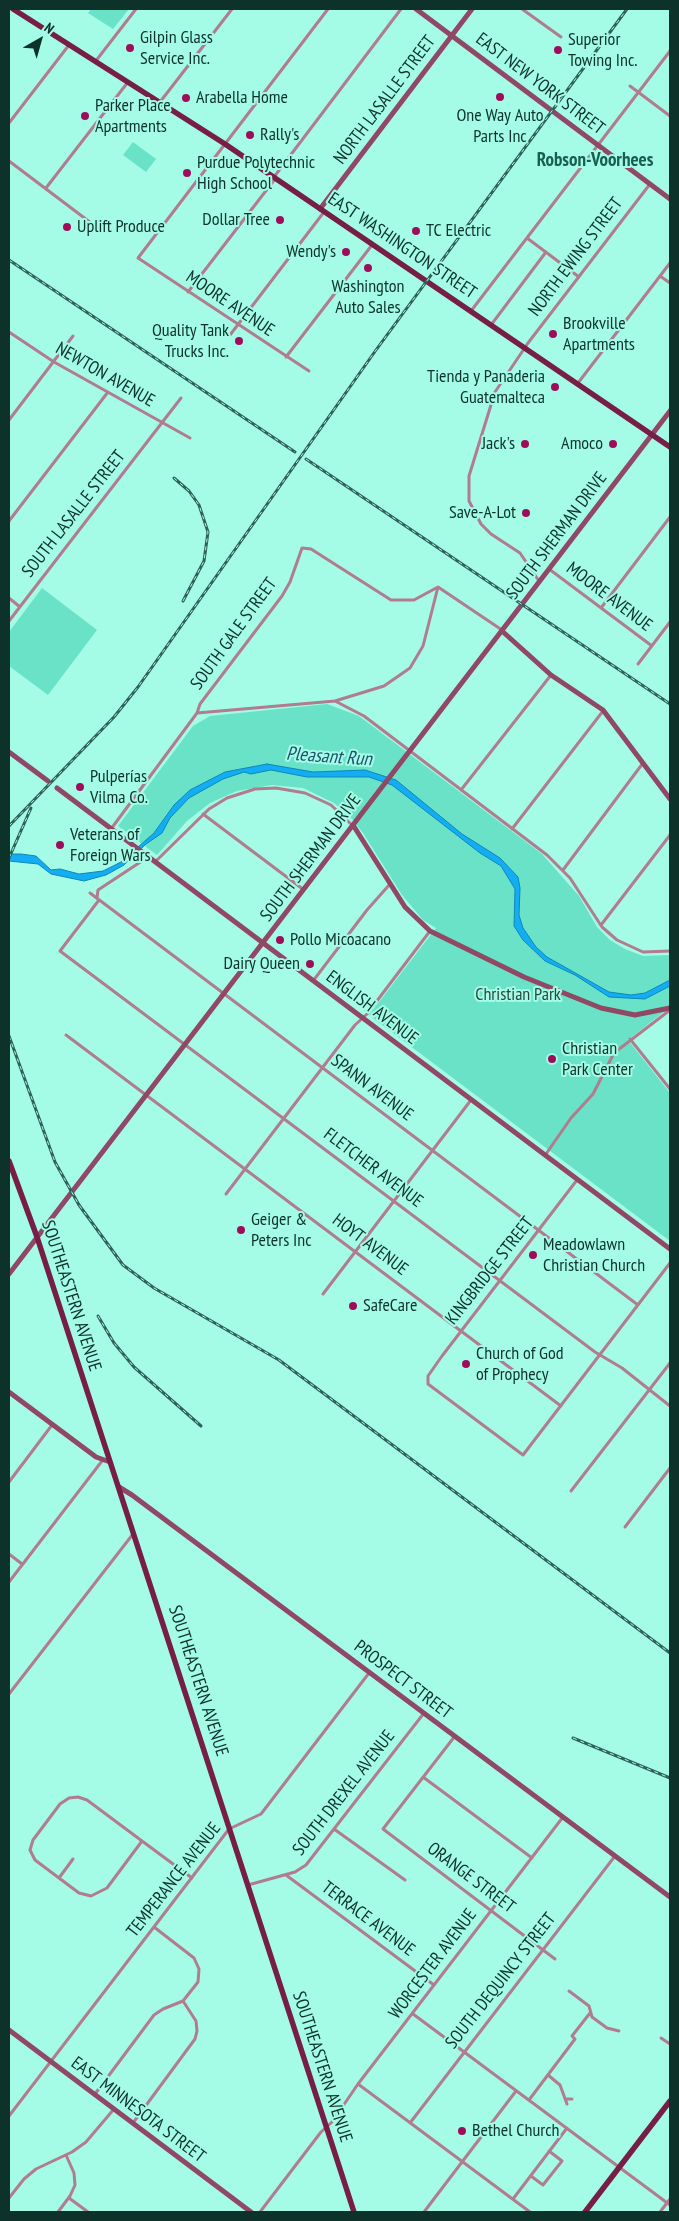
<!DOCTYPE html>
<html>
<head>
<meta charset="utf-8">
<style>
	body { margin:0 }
	#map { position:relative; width:679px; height:2221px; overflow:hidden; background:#a4fce6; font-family:"PT Sans Narrow",sans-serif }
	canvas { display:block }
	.frame { position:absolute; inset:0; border:10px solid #0c322a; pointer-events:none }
	.north { position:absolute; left:15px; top:15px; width:50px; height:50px; -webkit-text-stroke:4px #a4fce6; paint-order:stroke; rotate:38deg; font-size:14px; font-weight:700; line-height:20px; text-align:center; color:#0c322a }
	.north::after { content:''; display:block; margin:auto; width:18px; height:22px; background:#0c322a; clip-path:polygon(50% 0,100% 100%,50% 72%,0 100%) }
</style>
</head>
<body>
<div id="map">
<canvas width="679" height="2221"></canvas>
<div class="frame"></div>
<div class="north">N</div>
</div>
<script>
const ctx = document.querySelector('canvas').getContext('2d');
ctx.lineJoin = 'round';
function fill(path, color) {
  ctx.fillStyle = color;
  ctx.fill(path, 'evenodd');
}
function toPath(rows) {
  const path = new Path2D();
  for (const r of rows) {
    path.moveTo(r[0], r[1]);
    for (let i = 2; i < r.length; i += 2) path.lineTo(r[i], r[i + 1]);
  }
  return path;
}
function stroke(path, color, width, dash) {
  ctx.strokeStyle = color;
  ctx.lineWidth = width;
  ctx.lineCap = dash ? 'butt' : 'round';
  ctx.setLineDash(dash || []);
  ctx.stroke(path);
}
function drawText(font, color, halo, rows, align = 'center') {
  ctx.font = font + ' "PT Sans Narrow",sans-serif';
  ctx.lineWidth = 4;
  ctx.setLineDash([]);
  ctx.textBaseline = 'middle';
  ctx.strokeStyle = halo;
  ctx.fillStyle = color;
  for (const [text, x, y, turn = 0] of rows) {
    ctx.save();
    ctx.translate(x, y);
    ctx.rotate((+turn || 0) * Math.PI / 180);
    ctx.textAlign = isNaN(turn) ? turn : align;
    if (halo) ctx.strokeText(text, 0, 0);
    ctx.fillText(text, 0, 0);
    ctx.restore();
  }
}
fill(toPath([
	[91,9,129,9,113,29,88,13],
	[133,142,156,159,146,172,123,155],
	[42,588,97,630,48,695,9,666,9,632],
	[327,704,359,716,542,854,579,896,597,927,610,940,625,949,643,956,670,955,670,1007,628,1040,670,1093,670,1241,369,1015,436,928,423,920,402,895,363,833,351,818,334,803,303,788,272,785,237,791,210,803,187,821,157,855,118,826,193,726,210,716]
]), '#69e2c7');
const water = toPath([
	[267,764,313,772,365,770,396,780,462,834,500,858,518,877,520,888,519,915,523,928,536,947,547,957,609,992,631,995,645,993,670,980,670,986,645,999,609,997,575,975,545,961,523,940,514,926,515,889,501,866,480,853,392,785,369,777,307,777,271,770,251,774,244,772,223,779,189,798,170,818,162,833,146,844,124,865,106,875,84,881,51,874,38,864,9,861,9,854,21,854,36,856,51,870,60,869,79,874,103,871,121,862,154,833,174,805,190,790,225,772,267,764]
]);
fill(water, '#12adf2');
stroke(water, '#1088b6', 1);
stroke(toPath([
	[522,9,561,37],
	[95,62,136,9],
	[630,86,670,116],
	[160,102,232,9],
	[9,123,69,45],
	[9,161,99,229],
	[274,177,401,9],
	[46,188,128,82],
	[527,238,579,277],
	[660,276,670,283],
	[188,292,275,179],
	[471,311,670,51],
	[491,325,546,252],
	[9,332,54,362,190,438],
	[230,335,324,212],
	[286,357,372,245],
	[309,371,138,258,328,9],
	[578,383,670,263],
	[9,420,73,336],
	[9,521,108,392],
	[549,569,652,646],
	[539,581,520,553,491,534,481,524,469,501,469,476,495,392,528,343,650,184],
	[9,598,20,607],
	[601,608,670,517],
	[9,621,181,398],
	[638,664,670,622],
	[335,701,384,686,410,668,423,646,438,587],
	[197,713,200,704,282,596,290,582,302,548,311,549,391,600,414,600,438,587,502,630],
	[461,790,551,675],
	[203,814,304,890],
	[111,829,197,713,335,701,364,716,547,855,570,878,602,927,617,940,643,952,670,951],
	[512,829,603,711],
	[155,862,209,809,227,798,255,789,276,788,305,793,331,805,352,825],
	[563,870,643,763],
	[90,893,638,1305],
	[97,898,98,890,148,857],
	[99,900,60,951,595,1352,622,1368,670,1406],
	[601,925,670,835],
	[313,981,367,910,390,884],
	[66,1035,561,1406],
	[630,1039,670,1089],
	[546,1154,571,1118,593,1094,614,1053,670,1010],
	[577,1180,442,1356,428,1376,428,1384,523,1455,670,1263],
	[226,1194,355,1025,367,1014,430,931],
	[323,1294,471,1100],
	[9,1482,52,1425],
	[571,1491,670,1363],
	[625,1527,670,1468],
	[9,1554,22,1564],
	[9,1582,102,1461],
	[9,1694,133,1534],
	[455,1736,383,1829,555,1959],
	[423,1777,532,1858],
	[334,1829,405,1880],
	[142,1841,107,1888,91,1896,79,1893,35,1860,30,1850,33,1840,60,1804,69,1798,78,1797,87,1800,142,1841,192,1878],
	[286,1875,434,1985],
	[59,1878,73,1859],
	[248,1885,295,1872,306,1865,424,1713],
	[569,1991,589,2006,592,2017,607,2028,619,2031],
	[413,2014,670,2205],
	[661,2038,670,2044],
	[548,2075,560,2085,567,2104],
	[358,2084,530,2212],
	[95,2094,154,2015,163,2009,183,2001,198,1982,199,1969,194,1958,154,1927],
	[567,2099,572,2099],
	[529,2100,575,2039,572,2036,590,2013],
	[9,2116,229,1829,261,1814,369,1673],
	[133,2123,195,2039,197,2031,196,2021,183,2001],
	[410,2123,615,1856],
	[531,2176,543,2185,562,2161,549,2151],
	[9,2198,24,2179,36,2169,72,2152,86,2142,114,2109],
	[69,2198,88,2212],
	[513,2199,567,2128],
	[58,2212,70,2196,75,2185,74,2173,66,2155],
	[260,2212,321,2132,332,2122,358,2084,563,1817],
	[424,2212,516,2091],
	[660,2212,670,2199]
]), '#b07c8e', 3);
stroke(toPath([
	[416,9,670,199],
	[320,209,472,9],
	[502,631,551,675,603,710,670,799],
	[9,752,48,781],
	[57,788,670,1249],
	[353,825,405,907,430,931,524,977,601,1008,635,1015,670,1008],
	[9,1274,670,411],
	[9,1392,96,1457,110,1462],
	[119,1487,132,1495,670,1897],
	[9,2030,251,2212]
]), '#904864', 5);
stroke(toPath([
	[13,9,225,144,670,447],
	[9,1161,37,1237,354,2212],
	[585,2212,670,2101]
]), '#771e47', 5.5);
const rail = toPath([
	[9,260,295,452],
	[306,459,670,704],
	[174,478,189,491,199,505,208,532,204,561,183,601],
	[9,826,114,717,138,687,376,350,627,9],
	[9,858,31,808],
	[9,1036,55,1162,79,1205,123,1265,154,1288,279,1360,670,1653],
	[98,1316,114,1343,134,1367,201,1426],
	[573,1738,670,1778]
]);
stroke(rail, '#2f6156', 3);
stroke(rail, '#a4fce6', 1, [4]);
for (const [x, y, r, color] of [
	[130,48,5,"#9d0d59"],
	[558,50,5,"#9d0d59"],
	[500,97,5,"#9d0d59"],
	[186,98,5,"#9d0d59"],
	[85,116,5,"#9d0d59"],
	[250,135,5,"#9d0d59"],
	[187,173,5,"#9d0d59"],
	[280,220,5,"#9d0d59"],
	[67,227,5,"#9d0d59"],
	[416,231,5,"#9d0d59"],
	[346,252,5,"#9d0d59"],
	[368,268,5,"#9d0d59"],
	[553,334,5,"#9d0d59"],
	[239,341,5,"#9d0d59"],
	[555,387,5,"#9d0d59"],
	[525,444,5,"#9d0d59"],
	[613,444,5,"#9d0d59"],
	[526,513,5,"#9d0d59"],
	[80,787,5,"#9d0d59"],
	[60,845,5,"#9d0d59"],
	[280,940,5,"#9d0d59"],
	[310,964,5,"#9d0d59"],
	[552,1059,5,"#9d0d59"],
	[241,1230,5,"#9d0d59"],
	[533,1255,5,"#9d0d59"],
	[353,1306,5,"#9d0d59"],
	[466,1364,5,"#9d0d59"],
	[462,2131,5,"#9d0d59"]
]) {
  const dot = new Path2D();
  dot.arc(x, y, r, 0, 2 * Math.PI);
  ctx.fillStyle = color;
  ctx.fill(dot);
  stroke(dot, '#a4fce6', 2);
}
drawText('18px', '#0c322a', '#a4fce6', [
	["Gilpin Glass",140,38],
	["Service Inc.",140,59],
	["Superior",568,40],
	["Towing Inc.",568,61],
	["Arabella Home",196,98],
	["Parker Place",95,106],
	["Apartments",95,127],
	["One Way Auto",500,116,"center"],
	["Parts Inc",500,137,"center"],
	["Rally's",260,135],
	["Purdue Polytechnic",197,163],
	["High School",197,184],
	["Dollar Tree",270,220,"right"],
	["Uplift Produce",77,227],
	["TC Electric",426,231],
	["Wendy's",336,252,"right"],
	["Washington",368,287,"center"],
	["Auto Sales",368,308,"center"],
	["Brookville",563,324],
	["Apartments",563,345],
	["Quality Tank",229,331,"right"],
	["Trucks Inc.",229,352,"right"],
	["Tienda y Panaderia",545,377,"right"],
	["Guatemalteca",545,398,"right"],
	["Jack's",515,444,"right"],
	["Amoco",603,444,"right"],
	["Save-A-Lot",516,513,"right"],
	["Pulperías",90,777],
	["Vilma Co.",90,798],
	["Veterans of",70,835],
	["Foreign Wars",70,856],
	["Pollo Micoacano",290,940],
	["Dairy Queen",300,964,"right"],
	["Christian",562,1049],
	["Park Center",562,1070],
	["Geiger &",251,1220],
	["Peters Inc",251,1241],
	["Meadowlawn",543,1245],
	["Christian Church",543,1266],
	["SafeCare",363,1306],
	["Church of God",476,1354],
	["of Prophecy",476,1375],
	["Bethel Church",472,2131]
], 'left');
drawText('18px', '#0c322a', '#a4fce6', [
	["EAST NEW YORK STREET",540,84,37],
	["NORTH LASALLE STREET",385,100,-53],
	["EAST WASHINGTON STREET",402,246,34],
	["NORTH EWING STREET",576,257,-53],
	["MOORE AVENUE",230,304,34],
	["NEWTON AVENUE",105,375,30],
	["SOUTH LASALLE STREET",74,514,-52],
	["SOUTH SHERMAN DRIVE",557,536,-53],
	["MOORE AVENUE",609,597,37],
	["SOUTH GALE STREET",234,634,-54],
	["SOUTH SHERMAN DRIVE",311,858,-53],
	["ENGLISH AVENUE",372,1008,37],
	["SPANN AVENUE",372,1088,37],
	["FLETCHER AVENUE",373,1168,37],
	["HOYT AVENUE",370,1245,37],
	["KINGBRIDGE STREET",490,1271,-52],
	["SOUTHEASTERN AVENUE",71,1296,72],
	["PROSPECT STREET",403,1680,37],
	["SOUTHEASTERN AVENUE",198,1681,72],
	["SOUTH DREXEL AVENUE",344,1793,-52],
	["ORANGE STREET",471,1878,37],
	["TEMPERANCE AVENUE",174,1880,-52],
	["TERRACE AVENUE",368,1919,37],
	["WORCESTER AVENUE",433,1964,-53],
	["SOUTH DEQUINCY STREET",501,1981,-52],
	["SOUTHEASTERN AVENUE",322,2067,72],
	["EAST MINNESOTA STREET",138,2110,37]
]);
drawText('18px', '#2b463f', '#a4fce6', [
	["Christian Park",518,995]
]);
drawText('bold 19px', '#185f51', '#a4fce6', [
	["Robson-Voorhees",595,161]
]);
drawText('italic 19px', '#1e526f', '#a4fce6', [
	["Pleasant Run",329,757,4]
]);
</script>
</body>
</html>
